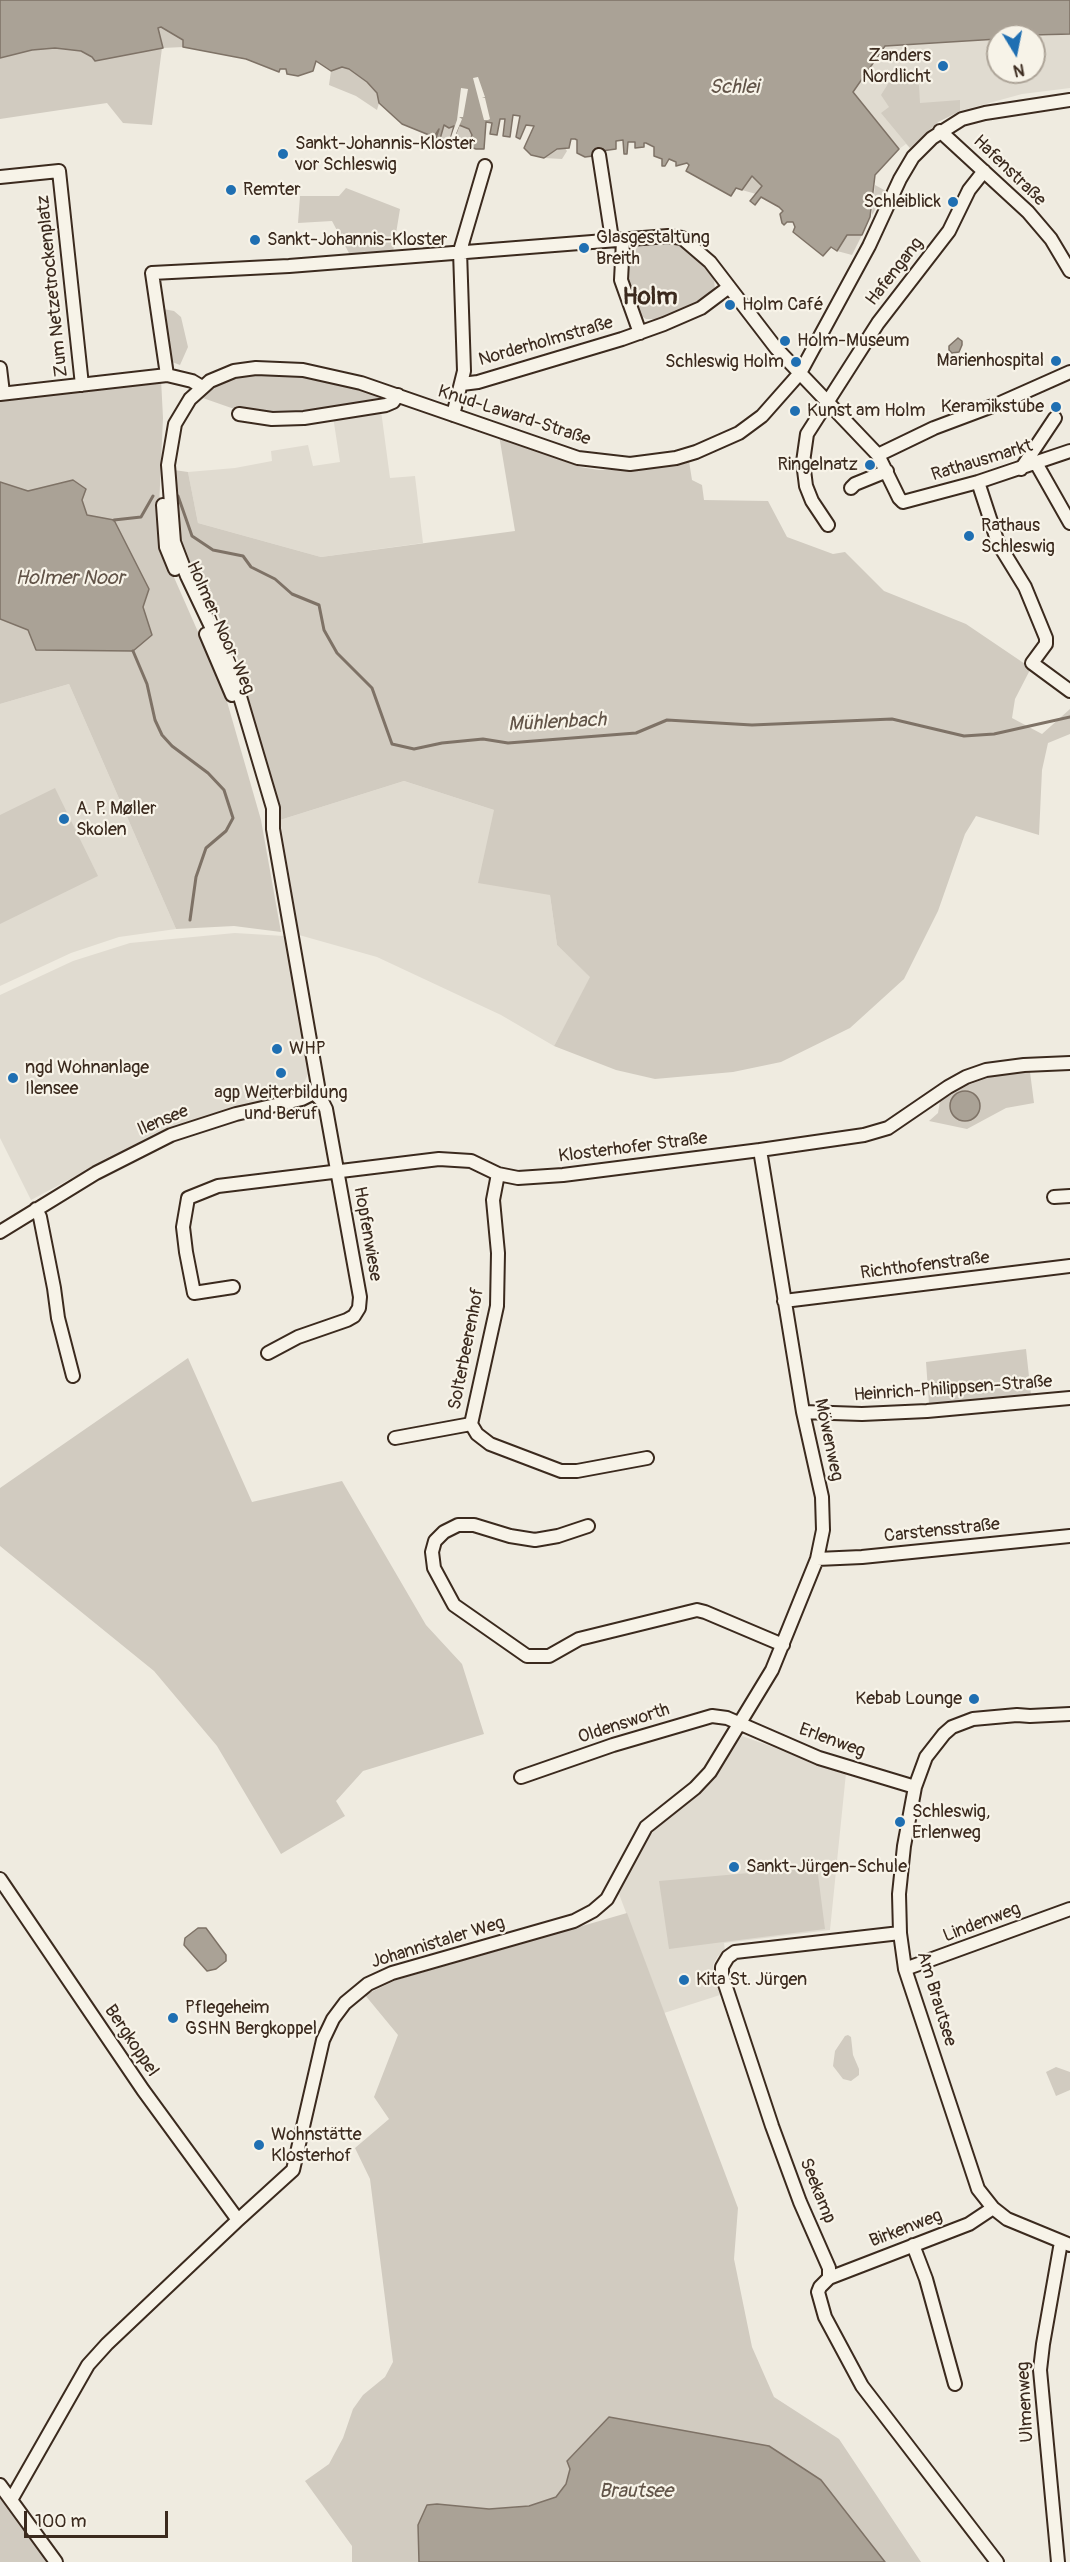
<!DOCTYPE html>
<html>
<head>
<meta charset="utf-8">
<style>
	body { margin:0 }
	#map { position:relative; width:1070px; height:2562px; overflow:hidden; background:#efebe0; font-family:Pangolin,sans-serif }
	canvas { display:block }
	.north { position:absolute; left:986px; top:24px; width:60px; height:60px; box-sizing:border-box; background:#f7f3e8; border:2px solid #aca397; border-radius:50%; rotate:170deg; font-size:16px; font-weight:700; line-height:24px; text-align:center; color:#3b2a1e }
	.north::after { content:''; display:block; margin:auto; width:21px; height:27px; background:#1f6fb2; clip-path:polygon(50% 0,100% 100%,50% 72%,0 100%) }
	.scale { position:absolute; left:24px; top:2511px; width:144px; height:27px; box-sizing:border-box; border:3px solid #3b2a1e; border-top:0; padding-left:8px; font-size:18px; line-height:21px; white-space:nowrap; color:#3b2a1e; -webkit-text-stroke:4px #f7f3e8; paint-order:stroke }
</style>
</head>
<body>
<div id="map">
<canvas width="1070" height="2562"></canvas>
<div class="north">N</div>
<div class="scale">100 m</div>
</div>
<script>
const ctx = document.querySelector('canvas').getContext('2d');
ctx.lineJoin = 'round';
function fill(path, color) {
  ctx.fillStyle = color;
  ctx.fill(path, 'evenodd');
}
function toPath(rows) {
  const path = new Path2D();
  for (const r of rows) {
    if (r.length === 3) {
      path.moveTo(r[0] + r[2], r[1]);
      path.arc(r[0], r[1], r[2], 0, 2 * Math.PI);
      continue;
    }
    path.moveTo(r[0], r[1]);
    for (let i = 2; i < r.length; i += 2) path.lineTo(r[i], r[i + 1]);
  }
  return path;
}
function stroke(path, color, width, dash) {
  ctx.strokeStyle = color;
  ctx.lineWidth = width;
  ctx.lineCap = dash ? 'butt' : 'round';
  ctx.setLineDash(dash || []);
  ctx.stroke(path);
}
function drawText(font, color, halo, rows, align = 'center') {
  ctx.font = font + ' Pangolin,sans-serif';
  ctx.lineWidth = 4.5;
  ctx.setLineDash([]);
  ctx.textBaseline = 'middle';
  ctx.strokeStyle = halo;
  ctx.fillStyle = color;
  for (const [text, x, y, turn = 0] of rows) {
    ctx.save();
    ctx.translate(x, y);
    ctx.rotate((+turn || 0) * Math.PI / 180);
    ctx.textAlign = isNaN(turn) ? turn : align;
    if (halo) ctx.strokeText(text, 0, 0);
    ctx.fillText(text, 0, 0);
    ctx.restore();
  }
}
fill(toPath([
	[1070,34,1070,88,1022,94,960,111,938,122,910,148,906,144,899,149,853,92,885,46,998,39,998,72,1034,72,1034,37],
	[380,403,390,478,415,476,423,543,321,557,198,523,188,472,235,468,272,461,271,451,308,445,313,466,340,462,332,410],
	[69,684,176,929,119,937,71,953,0,986,0,704],
	[404,781,494,810,550,895,557,945,591,977,554,1046,501,1015,377,957,299,935,280,820],
	[235,933,284,936,293,965,310,1069,304,1083,295,1091,156,1133,31,1200,0,1138,0,995,73,961,130,943],
	[742,1736,846,1773,830,1930,724,1943,725,1951,718,1956,713,1965,720,1995,664,2013,619,1894,645,1839,699,1792]
]), '#e0dbd0');
fill(toPath([
	[161,27,183,40,183,47,163,48,158,28],
	[55,48,81,51,92,57,95,61,162,48,152,125,123,123,107,103,0,119,0,58,32,50],
	[342,67,349,69,367,82,377,93,379,103,377,110,356,96,329,85,331,71],
	[893,76,904,83,908,78,919,85,920,103,960,100,960,111,938,122,910,148,881,113,889,107,881,95],
	[443,125,454,126,450,140,440,139],
	[458,125,469,128,472,134,468,146,453,141],
	[564,147,567,151,562,159,544,158,546,154],
	[752,176,763,186,756,194,742,190],
	[875,185,886,191,872,215,872,212],
	[346,188,400,209,393,252,350,255,332,221,298,223,300,196,339,196],
	[857,234,862,235,852,255,837,251,847,235],
	[670,241,683,246,703,262,714,277,715,292,700,303,664,319,646,319,637,313,626,276,628,250,633,246],
	[163,309,174,311,181,317,188,347,180,365,172,362],
	[242,373,304,377,386,396,380,403,282,415,240,411,200,397,210,388],
	[161,379,163,418,158,530,162,550,224,691,261,820,281,932,234,926,176,929,69,684,0,704,0,619,28,630,152,635,143,607,87,515,73,480,28,491,0,482,0,397],
	[499,435,580,467,599,470,656,468,689,461,692,480,702,485,704,500,768,501,787,537,833,554,845,552,884,591,966,624,1031,668,1015,699,1012,718,1042,734,1070,709,1070,734,1048,743,1042,770,1039,835,976,816,965,834,938,911,904,979,850,1028,781,1062,733,1072,655,1079,616,1070,554,1046,590,977,557,945,550,895,478,883,494,810,404,781,280,820,247,693,230,649,177,543,174,470,188,472,198,523,321,557,515,531],
	[55,788,98,876,0,924,0,815],
	[1030,1072,1034,1103,1006,1108,967,1129,929,1121,938,1113,940,1101,968,1085,996,1075],
	[1026,1349,1031,1395,929,1404,926,1362],
	[188,1358,252,1502,342,1481,426,1625,462,1664,484,1734,363,1771,336,1801,345,1816,281,1854,217,1746,154,1671,0,1546,0,1488],
	[817,1867,825,1929,669,1949,659,1881],
	[627,1913,738,2208,734,2259,752,2347,774,2397,839,2439,921,2562,885,2562,821,2480,609,2417,567,2460,570,2469,566,2484,556,2497,529,2506,489,2509,437,2504,418,2544,419,2562,352,2562,352,2546,305,2481,329,2464,343,2438,353,2409,363,2395,385,2377,393,2362,370,2179,355,2148,389,2119,374,2097,398,2035,365,1995,396,1980],
	[848,2035,851,2037,853,2055,859,2069,859,2075,851,2081,843,2079,833,2066,835,2051,845,2036],
	[1056,2067,1070,2072,1070,2090,1056,2096,1046,2072],
	[0,2498,15,2517,48,2562,0,2562]
]), '#d1cbc0');
const water = toPath([
	[0,0,1070,0,1070,34,998,36,998,39,885,46,853,92,899,149,875,175,870,217,862,235,847,235,837,251,831,247,823,256,793,232,795,227,793,222,787,222,784,225,782,223,780,214,783,211,779,207,761,197,755,205,750,201,762,186,752,176,742,190,736,188,731,196,686,171,689,165,687,163,676,166,676,162,669,159,665,166,662,166,662,159,654,156,654,147,646,143,644,143,644,147,635,148,635,142,628,142,627,154,624,154,623,140,616,141,616,149,594,152,593,156,585,157,577,153,577,140,575,139,571,139,569,148,557,149,544,158,531,155,524,148,534,126,526,125,520,139,516,137,520,116,513,115,510,137,503,136,505,119,500,119,497,135,490,134,492,123,486,122,484,149,476,149,468,146,472,135,469,129,459,125,453,141,450,140,454,126,449,128,444,125,440,139,436,138,439,129,434,137,402,124,379,103,377,93,367,82,349,69,342,67,331,71,316,61,313,71,298,76,287,74,286,69,280,69,279,72,246,59,183,47,183,40,161,27,158,28,163,48,95,61,92,57,81,51,55,48,32,50,0,58,0,0],
	[958,338,962,341,962,345,959,352,952,353,949,350,949,346,958,338],
	[73,480,86,489,82,500,87,515,114,520,149,589,143,607,152,635,133,651,36,650,28,630,0,619,0,482,28,491,73,480],
	[965,1106,15],
	[198,1928,206,1928,226,1955,226,1961,216,1969,207,1971,184,1945,185,1938,198,1928],
	[609,2417,769,2446,821,2480,885,2562,419,2562,418,2525,427,2505,437,2504,489,2509,529,2506,556,2497,566,2484,570,2469,567,2461,609,2417]
]);
fill(water, '#aaa296');
stroke(water, '#7e7266', 1.5);
fill(toPath([
	[478,77,485,97,482,98,485,98,490,119,488,120,484,120,473,78],
	[461,88,468,89,463,117,459,117,462,119,453,141,450,140,457,120]
]), '#efebe0');
stroke(toPath([
	[178,496,192,536,213,550,243,556,251,567,275,579,292,594,319,605,324,630,337,653,372,688,392,744,414,749,442,743,483,739,508,743,636,733,667,720,752,725,892,719,964,736,994,734,1070,717],
	[114,520,141,517,153,496],
	[133,651,147,684,155,720,162,735,172,746,208,773,224,790,233,818,226,831,206,848,196,877,190,920]
]), '#7e7266', 3);
const minor = toPath([
	[940,131,1028,212,1051,239,1070,271],
	[599,155,612,239],
	[0,177,59,171,82,385],
	[623,241,621,280,640,333],
	[0,368,3,393],
	[167,375,152,273,289,266,668,236,682,238,710,262,776,348,878,455,899,498,903,502,978,482,1070,451],
	[462,384,478,382,622,339,664,324,701,308,729,287],
	[0,394,167,375,192,381,202,387],
	[239,414,272,419,304,418,386,405,393,402,398,395],
	[453,415,464,371,460,251,485,166],
	[878,455,934,428,998,404,1070,372],
	[1036,463,1070,523],
	[1021,469,1055,418],
	[978,482,998,543,1025,587,1046,638,1046,644,1032,663,1070,691],
	[851,488,855,484,887,471],
	[163,505,166,547,175,569],
	[828,525,812,501,806,486,803,462,807,434,878,323,949,231,969,190,984,171],
	[206,634,232,695],
	[1054,1197,1070,1196],
	[36,1209,40,1217,54,1288,58,1318,73,1376],
	[0,1232,96,1173,171,1135,236,1114,302,1099,314,1093,318,1086,273,829,273,808,233,673,187,576,174,542,168,465,175,424,190,399,210,381,234,371,256,368,303,370,361,383,578,458,630,464,676,458,696,452,739,433,762,416,800,373,869,246,900,179,913,157,932,138,962,119,985,113,1070,100],
	[233,1287,194,1293,186,1252,183,1227,188,1198,218,1186,439,1159,471,1161,498,1174,518,1178,563,1175,760,1150,864,1135,888,1128,948,1087,966,1077,986,1070,1024,1065,1070,1063],
	[784,1301,1070,1266],
	[268,1353,298,1337,347,1320,354,1316,359,1308,360,1297,326,1109,322,1101,314,1093],
	[803,1412,862,1414,927,1411,1070,1398],
	[471,1424,477,1434,490,1444,561,1471,577,1471,647,1458],
	[395,1438,471,1424,497,1306,498,1253,493,1200,498,1174],
	[588,1526,558,1536,535,1540,510,1536,474,1525,458,1525,444,1532,435,1541,432,1552,434,1568,454,1605,527,1656,549,1656,579,1639,697,1610,705,1612,783,1645],
	[817,1559,862,1557,1070,1536],
	[1070,1714,1030,1716,1017,1715,973,1719,952,1727,944,1734,926,1757,915,1787,904,1846,899,1894,900,1933,905,1969,978,2189,993,2208,1007,2219,1070,2245],
	[521,1777,613,1745,712,1716,727,1718,819,1758,915,1787],
	[0,1879,143,2090,238,2220],
	[900,1933,735,1952,728,1957,722,1967,722,1975,772,2126,800,2202,829,2268,829,2278,820,2287,818,2292,825,2317,862,2386,997,2562],
	[905,1969,1070,1909],
	[913,2245,926,2279,955,2384],
	[829,2278,969,2224,993,2208],
	[0,2485,56,2562],
	[11,2500,88,2365,107,2344,238,2220,293,2170,323,2040,333,2019,345,2003,368,1984,392,1973,574,1921,593,1911,607,1899,646,1827,695,1788,710,1772,772,1670,817,1559,823,1530,822,1497,803,1412,760,1150],
	[1058,2562,1040,2370,1043,2344,1061,2242]
]);
stroke(minor, '#3b2a1e', 16);
stroke(minor, '#f7f3e8', 12);
for (const [x, y, r, color] of [
	[943,66,6,"#1f6fb2"],
	[283,154,6,"#1f6fb2"],
	[231,190,6,"#1f6fb2"],
	[953,202,6,"#1f6fb2"],
	[255,240,6,"#1f6fb2"],
	[584,248,6,"#1f6fb2"],
	[730,305,6,"#1f6fb2"],
	[785,341,6,"#1f6fb2"],
	[1056,361,6,"#1f6fb2"],
	[796,362,6,"#1f6fb2"],
	[1056,407,6,"#1f6fb2"],
	[795,411,6,"#1f6fb2"],
	[870,465,6,"#1f6fb2"],
	[969,536,6,"#1f6fb2"],
	[64,819,6,"#1f6fb2"],
	[277,1049,6,"#1f6fb2"],
	[281,1073,6,"#1f6fb2"],
	[13,1078,6,"#1f6fb2"],
	[974,1699,6,"#1f6fb2"],
	[900,1822,6,"#1f6fb2"],
	[734,1867,6,"#1f6fb2"],
	[684,1980,6,"#1f6fb2"],
	[173,2018,6,"#1f6fb2"],
	[259,2145,6,"#1f6fb2"]
]) {
  const dot = new Path2D();
  dot.arc(x, y, r, 0, 2 * Math.PI);
  ctx.fillStyle = color;
  ctx.fill(dot);
  stroke(dot, '#f7f3e8', 2);
}
drawText('18px', '#3b2a1e', '#f7f3e8', [
	["Zanders",931,56,"right"],
	["Nordlicht",931,77,"right"],
	["Sankt-Johannis-Kloster",295,144],
	["vor Schleswig",295,165],
	["Remter",243,190],
	["Schleiblick",941,202,"right"],
	["Glasgestaltung",596,238],
	["Breith",596,259],
	["Sankt-Johannis-Kloster",267,240],
	["Holm Café",742,305],
	["Holm-Museum",797,341],
	["Marienhospital",1044,361,"right"],
	["Schleswig Holm",784,362,"right"],
	["Keramikstube",1044,407,"right"],
	["Kunst am Holm",807,411],
	["Ringelnatz",858,465,"right"],
	["Rathaus",981,526],
	["Schleswig",981,547],
	["A. P. Møller",76,809],
	["Skolen",76,830],
	["WHP",289,1049],
	["ngd Wohnanlage",25,1068],
	["Ilensee",25,1089],
	["agp Weiterbildung",281,1093,"center"],
	["und Beruf",281,1114,"center"],
	["Kebab Lounge",962,1699,"right"],
	["Schleswig,",912,1812],
	["Erlenweg",912,1833],
	["Sankt-Jürgen-Schule",746,1867],
	["Kita St. Jürgen",696,1980],
	["Pflegeheim",185,2008],
	["GSHN Bergkoppel",185,2029],
	["Wohnstätte",271,2135],
	["Klosterhof",271,2156]
], 'left');
drawText('18px', '#3b2a1e', '#f7f3e8', [
	["Hafenstraße",1009,171,44],
	["Hafengang",895,272,-52],
	["Zum Netzetrockenplatz",53,286,-96],
	["Norderholmstraße",546,342,-16],
	["Knud-Laward-Straße",514,416,18],
	["Rathausmarkt",982,461,-17],
	["Holmer-Noor-Weg",220,628,66],
	["Ilensee",163,1121,-23],
	["Klosterhofer Straße",633,1148,-7],
	["Hopfenwiese",367,1234,80],
	["Richthofenstraße",925,1266,-7],
	["Solterbeerenhof",467,1349,-79],
	["Heinrich-Philippsen-Straße",953,1389,-4],
	["Möwenweg",828,1440,78],
	["Carstensstraße",942,1531,-6],
	["Oldensworth",624,1724,-18],
	["Erlenweg",832,1741,20],
	["Lindenweg",982,1923,-21],
	["Johannistaler Weg",438,1943,-17],
	["Am Brautsee",936,1999,73],
	["Bergkoppel",131,2041,56],
	["Seekamp",817,2191,68],
	["Birkenweg",906,2229,-21],
	["Ulmenweg",1026,2402,-93]
]);
drawText('italic 20px', '#625448', '#f7f3e8', [
	["Schlei",734,88],
	["Holmer Noor",70,579],
	["Mühlenbach",557,723,-3],
	["Brautsee",636,2492]
]);
drawText('bold 24px', '#3b2a1e', '#f7f3e8', [
	["Holm",650,298]
]);
</script>
</body>
</html>
